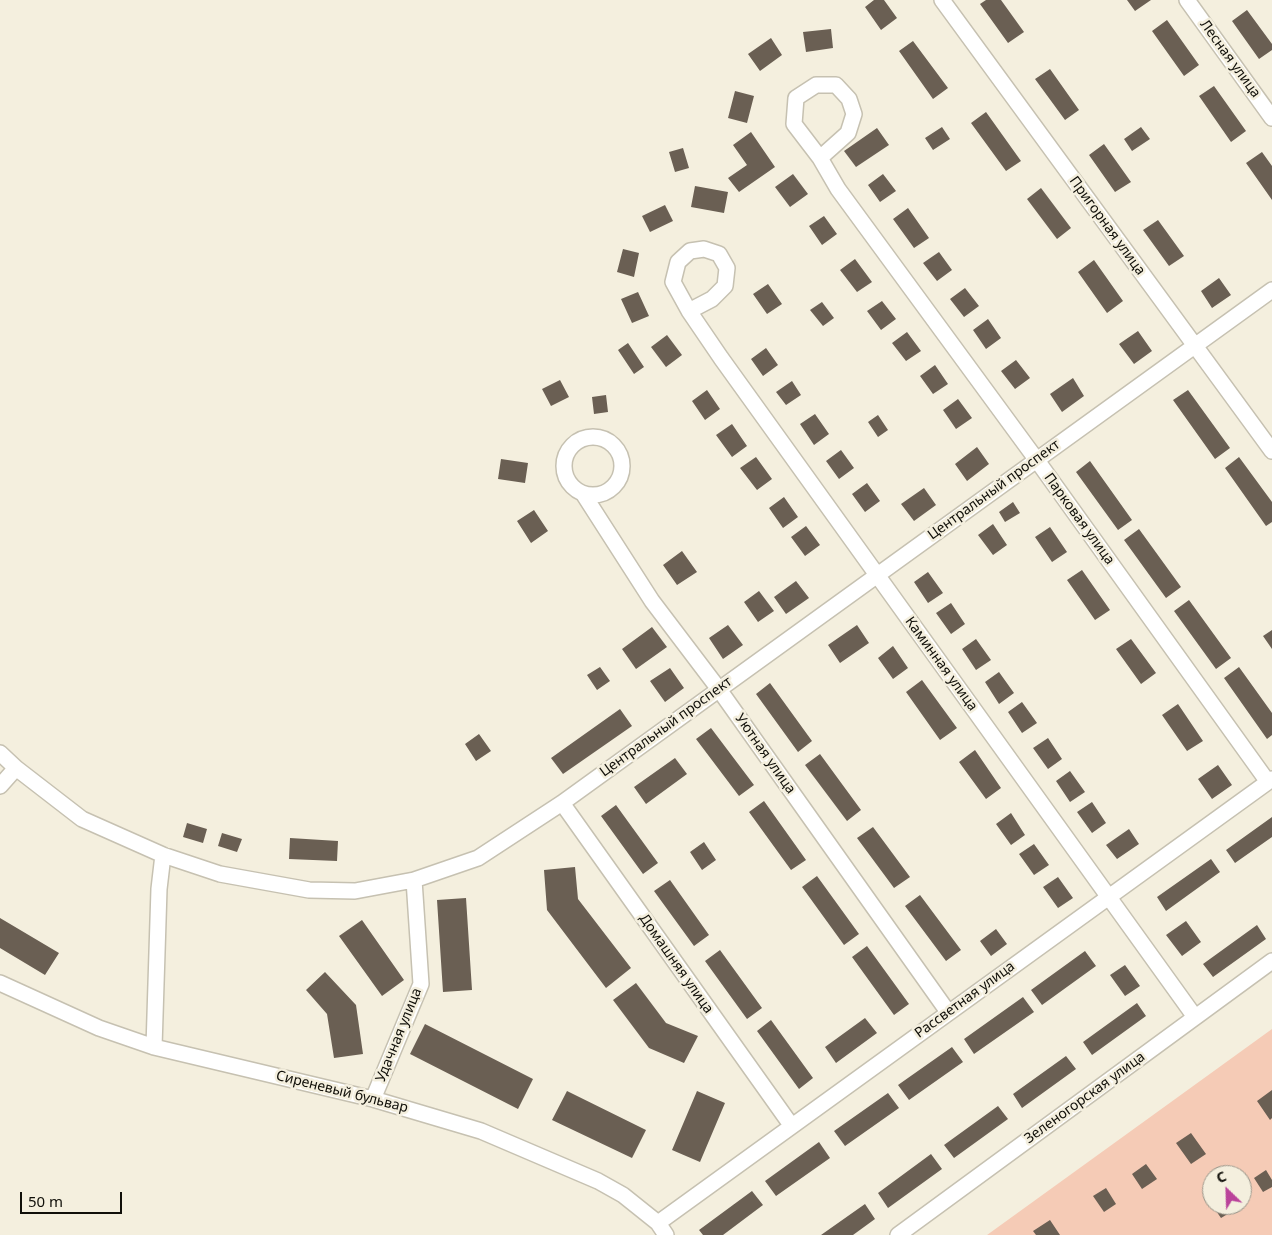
<!DOCTYPE html>
<html>
<head>
<meta charset="utf-8">
<style>
	body { margin:0 }
	#map { position:relative; width:1272px; height:1235px; overflow:hidden; background:#f4efde; font-family:"Noto Sans",sans-serif }
	canvas { display:block }
	.north { position:absolute; left:1202px; top:1165px; width:50px; height:50px; box-sizing:border-box; background:#f4efde; border:1px solid #999589; border-radius:50%; rotate:336deg; font-size:14px; font-weight:700; line-height:20px; text-align:center; color:#100f09 }
	.north::after { content:''; display:block; margin:auto; width:18px; height:22px; background:#ba439a; clip-path:polygon(50% 0,100% 100%,50% 72%,0 100%) }
	.scale { position:absolute; left:20px; top:1192px; width:102px; height:22px; box-sizing:border-box; border:2px solid #100f09; border-top:0; padding-left:6px; font-size:15px; line-height:18px; white-space:nowrap; color:#100f09; -webkit-text-stroke:4px #f4efde; paint-order:stroke }
</style>
</head>
<body>
<div id="map">
<canvas width="1272" height="1235"></canvas>
<div class="north">С</div>
<div class="scale">50 m</div>
</div>
<script>
const ctx = document.querySelector('canvas').getContext('2d');
ctx.lineJoin = 'round';
function fill(path, color) {
  ctx.fillStyle = color;
  ctx.fill(path, 'evenodd');
}
function toPath(rows) {
  const path = new Path2D();
  for (const r of rows) {
    if (r.length === 3) {
      path.moveTo(r[0] + r[2], r[1]);
      path.arc(r[0], r[1], r[2], 0, 2 * Math.PI);
      continue;
    }
    path.moveTo(r[0], r[1]);
    for (let i = 2; i < r.length; i += 2) path.lineTo(r[i], r[i + 1]);
  }
  return path;
}
function stroke(path, color, width, dash) {
  ctx.strokeStyle = color;
  ctx.lineWidth = width;
  ctx.lineCap = dash ? 'butt' : 'round';
  ctx.setLineDash(dash || []);
  ctx.stroke(path);
}
function drawText(font, color, halo, rows, align = 'center') {
  ctx.font = font + ' "Noto Sans",sans-serif';
  ctx.lineWidth = 5;
  ctx.setLineDash([]);
  ctx.textBaseline = 'middle';
  ctx.strokeStyle = halo;
  ctx.fillStyle = color;
  for (const [text, x, y, turn = 0] of rows) {
    ctx.save();
    ctx.translate(x, y);
    ctx.rotate((+turn || 0) * Math.PI / 180);
    ctx.textAlign = isNaN(turn) ? turn : align;
    if (halo) ctx.strokeText(text, 0, 0);
    ctx.fillText(text, 0, 0);
    ctx.restore();
  }
}
fill(toPath([
	[1272,1029,1272,1235,987,1235,1142,1123],
	[1212,1175,1242,1175,1242,1205,1212,1205]
]), '#f5cbb6');
fill(toPath([
	[874,0,884,0,897,18,881,30,865,7],
	[986,0,1001,0,1024,32,1008,43,980,4],
	[1127,0,1151,0,1135,11],
	[1247,10,1272,44,1272,50,1259,59,1232,21],
	[1167,20,1199,65,1184,76,1152,31],
	[831,29,833,48,806,52,803,32],
	[771,38,782,55,760,71,748,54],
	[913,41,948,88,933,99,899,51],
	[1050,69,1079,110,1065,120,1035,79],
	[1214,86,1246,131,1231,142,1199,96],
	[735,91,754,96,747,123,728,118],
	[986,112,1021,161,1006,171,971,123],
	[942,127,950,139,933,150,925,138],
	[1141,127,1150,139,1132,151,1124,139],
	[877,128,889,145,856,167,844,151],
	[751,132,775,167,739,192,728,178,747,165,733,145],
	[1104,144,1131,182,1115,192,1089,155],
	[683,148,689,168,675,172,669,152],
	[1262,152,1272,166,1272,200,1246,163],
	[793,174,808,194,790,207,775,187],
	[883,174,896,191,880,202,868,185],
	[695,186,728,192,724,213,691,207],
	[1041,188,1071,228,1057,239,1027,199],
	[665,205,673,221,650,232,642,216],
	[908,208,929,238,914,248,893,219],
	[824,216,837,234,822,245,809,226],
	[1158,220,1184,256,1169,266,1143,230],
	[623,249,639,253,634,277,617,272],
	[939,252,952,270,937,281,923,263],
	[855,259,872,282,857,292,840,270],
	[1094,260,1123,301,1107,313,1078,272],
	[1219,278,1231,295,1212,308,1201,291],
	[768,284,782,304,767,314,753,294],
	[965,288,979,306,964,317,950,299],
	[638,292,649,316,632,323,621,299],
	[882,301,896,319,881,330,867,311],
	[822,302,834,318,823,326,810,310],
	[988,319,1001,338,986,349,973,330],
	[1138,331,1152,351,1134,364,1119,344],
	[907,332,921,351,906,361,892,343],
	[667,335,682,355,666,367,651,347],
	[628,343,644,367,634,374,618,350],
	[766,348,778,365,763,376,751,359],
	[1016,360,1030,378,1015,389,1001,371],
	[935,365,948,384,933,394,920,376],
	[1073,378,1084,396,1062,412,1050,394],
	[560,380,569,397,551,406,542,389],
	[792,381,801,395,786,405,776,392],
	[707,390,720,409,705,420,692,401],
	[1188,390,1230,448,1215,459,1173,400],
	[606,395,608,412,594,414,592,397],
	[958,399,972,418,956,429,943,410],
	[815,414,829,434,814,445,800,424],
	[878,415,888,430,878,437,868,422],
	[732,424,747,446,732,457,716,435],
	[977,447,989,464,967,481,955,464],
	[841,450,854,468,839,479,826,461],
	[756,457,772,479,757,490,740,468],
	[1239,457,1272,502,1272,522,1266,526,1225,468],
	[501,459,528,463,525,483,498,479],
	[1090,461,1132,520,1118,530,1076,472],
	[867,483,880,501,865,512,852,494],
	[924,488,936,505,914,521,901,504],
	[784,497,798,517,783,528,769,508],
	[1013,502,1020,513,1005,522,999,512],
	[534,510,548,531,531,543,517,521],
	[993,524,1007,545,993,555,978,535],
	[806,526,820,545,805,556,791,537],
	[1050,527,1067,552,1052,562,1035,537],
	[1139,529,1181,587,1166,598,1124,540],
	[682,551,697,572,677,585,663,565],
	[1082,570,1110,610,1095,620,1067,580],
	[928,572,943,593,928,603,914,582],
	[796,581,809,598,786,614,774,597],
	[759,591,774,611,758,622,744,602],
	[1189,600,1231,658,1216,669,1174,611],
	[951,603,965,624,951,634,936,613],
	[728,625,743,645,723,659,709,638],
	[857,625,869,643,840,663,828,645],
	[652,627,667,647,636,669,622,649],
	[1272,630,1272,649,1263,636],
	[976,639,991,660,976,670,962,649],
	[1131,639,1156,673,1141,684,1116,649],
	[893,646,908,668,893,679,878,658],
	[600,667,610,681,597,690,587,675],
	[1239,667,1272,713,1272,735,1267,739,1224,678],
	[670,668,684,688,665,702,650,681],
	[999,672,1014,693,999,704,985,682],
	[922,680,957,728,940,740,906,692],
	[770,683,812,741,798,752,756,694],
	[1022,702,1037,723,1022,733,1008,712],
	[1178,704,1203,741,1187,751,1162,715],
	[620,709,632,726,563,774,551,758],
	[711,728,754,785,739,796,696,739],
	[479,734,491,751,476,761,465,744],
	[1048,738,1062,759,1048,769,1033,748],
	[975,750,1001,788,986,799,959,762],
	[820,754,861,810,847,821,805,765],
	[675,758,687,774,646,804,634,787],
	[1218,765,1232,785,1212,799,1198,779],
	[1070,771,1085,792,1070,802,1056,781],
	[764,801,806,860,791,870,749,812],
	[1092,802,1106,823,1092,833,1077,812],
	[616,805,658,863,643,874,601,816],
	[1011,813,1025,835,1011,845,996,824],
	[1272,817,1272,837,1235,863,1226,850],
	[187,823,207,829,203,843,183,837],
	[873,827,910,877,894,888,857,838],
	[1129,829,1139,844,1117,859,1106,845],
	[222,833,242,839,237,852,218,846],
	[290,838,338,841,337,861,289,859],
	[704,842,716,860,702,870,690,852],
	[1034,844,1049,865,1034,875,1019,854],
	[1211,859,1220,872,1166,911,1157,897],
	[575,867,578,899,631,968,606,988,547,910,544,870],
	[817,876,859,934,844,945,802,887],
	[1058,877,1073,898,1058,908,1043,887],
	[670,880,709,935,694,946,654,891],
	[920,895,961,950,946,961,905,906],
	[466,898,472,990,443,992,437,900],
	[0,918,59,953,45,975,0,948],
	[362,920,404,980,382,996,339,936],
	[1186,921,1201,942,1182,956,1166,935],
	[1257,925,1266,939,1213,977,1203,964],
	[996,929,1007,944,991,956,980,941],
	[867,946,909,1004,894,1015,852,957],
	[720,950,762,1008,747,1019,705,961],
	[1085,951,1096,966,1042,1005,1031,990],
	[1125,965,1140,986,1125,996,1110,975],
	[325,972,356,1005,363,1054,334,1058,327,1014,306,990],
	[636,983,666,1023,698,1036,684,1063,649,1048,613,1000],
	[1023,997,1034,1012,974,1054,964,1039],
	[1137,1003,1146,1016,1092,1055,1083,1042],
	[865,1018,877,1033,836,1063,825,1047],
	[771,1020,813,1078,799,1089,757,1031],
	[425,1024,533,1079,518,1109,410,1054],
	[952,1047,963,1062,909,1100,898,1085],
	[1066,1056,1076,1069,1022,1108,1013,1094],
	[1272,1090,1272,1118,1270,1120,1257,1101],
	[567,1091,646,1130,632,1158,552,1120],
	[697,1091,725,1103,700,1162,672,1150],
	[888,1093,899,1108,845,1146,834,1131],
	[998,1106,1008,1119,954,1158,944,1145],
	[1191,1133,1206,1154,1191,1164,1176,1143],
	[819,1142,830,1158,776,1196,765,1181],
	[931,1154,942,1169,888,1208,878,1193],
	[1146,1164,1157,1179,1142,1189,1132,1174],
	[1266,1170,1272,1180,1272,1187,1263,1192,1254,1178],
	[1106,1188,1116,1204,1104,1212,1093,1196],
	[752,1191,763,1205,723,1235,703,1235,699,1230],
	[865,1204,875,1219,853,1235,821,1235],
	[1212,1205,1233,1205,1236,1209,1221,1218],
	[1050,1220,1060,1235,1036,1235,1033,1231]
]), '#6a5f53');
const minor = toPath([
	[942,0,1272,451],
	[1187,0,1272,118],
	[820,158,848,133,854,114,849,99,836,85,816,85,796,98,794,124,820,158,838,189,1036,459,1268,782],
	[689,311,712,299,725,286,727,268,719,254,704,249,690,251,678,262,673,282,689,311,721,358,1195,1017],
	[593,466,29],
	[584,495,652,601,718,688,948,1012],
	[0,753,16,768,82,819,163,855,220,874,309,890,355,891,414,880,478,858,562,803,1272,290],
	[0,786,16,768],
	[562,803,791,1125],
	[0,983,99,1028,154,1047,373,1099,481,1131,598,1181,623,1195,658,1223,666,1235],
	[154,1047,159,889,163,855],
	[373,1099,421,984,414,880],
	[658,1223,1272,779],
	[898,1235,1272,961]
]);
stroke(minor, '#c6c1b1', 18);
stroke(minor, '#fff', 15);
drawText('14px', '#100f09', '#f4efde', [
	["Лесная улица",1230,59,54],
	["Пригорная улица",1107,226,54],
	["Центральный проспект",994,490,-36],
	["Парковая улица",1079,519,54],
	["Каминная улица",941,664,54],
	["Центральный проспект",666,727,-36],
	["Уютная улица",765,754,55],
	["Домашняя улица",676,964,55],
	["Рассветная улица",965,1000,-36],
	["Удачная улица",399,1035,-68],
	["Сиреневый бульвар",342,1092,14],
	["Зеленогорская улица",1085,1098,-36]
]);
</script>
</body>
</html>
